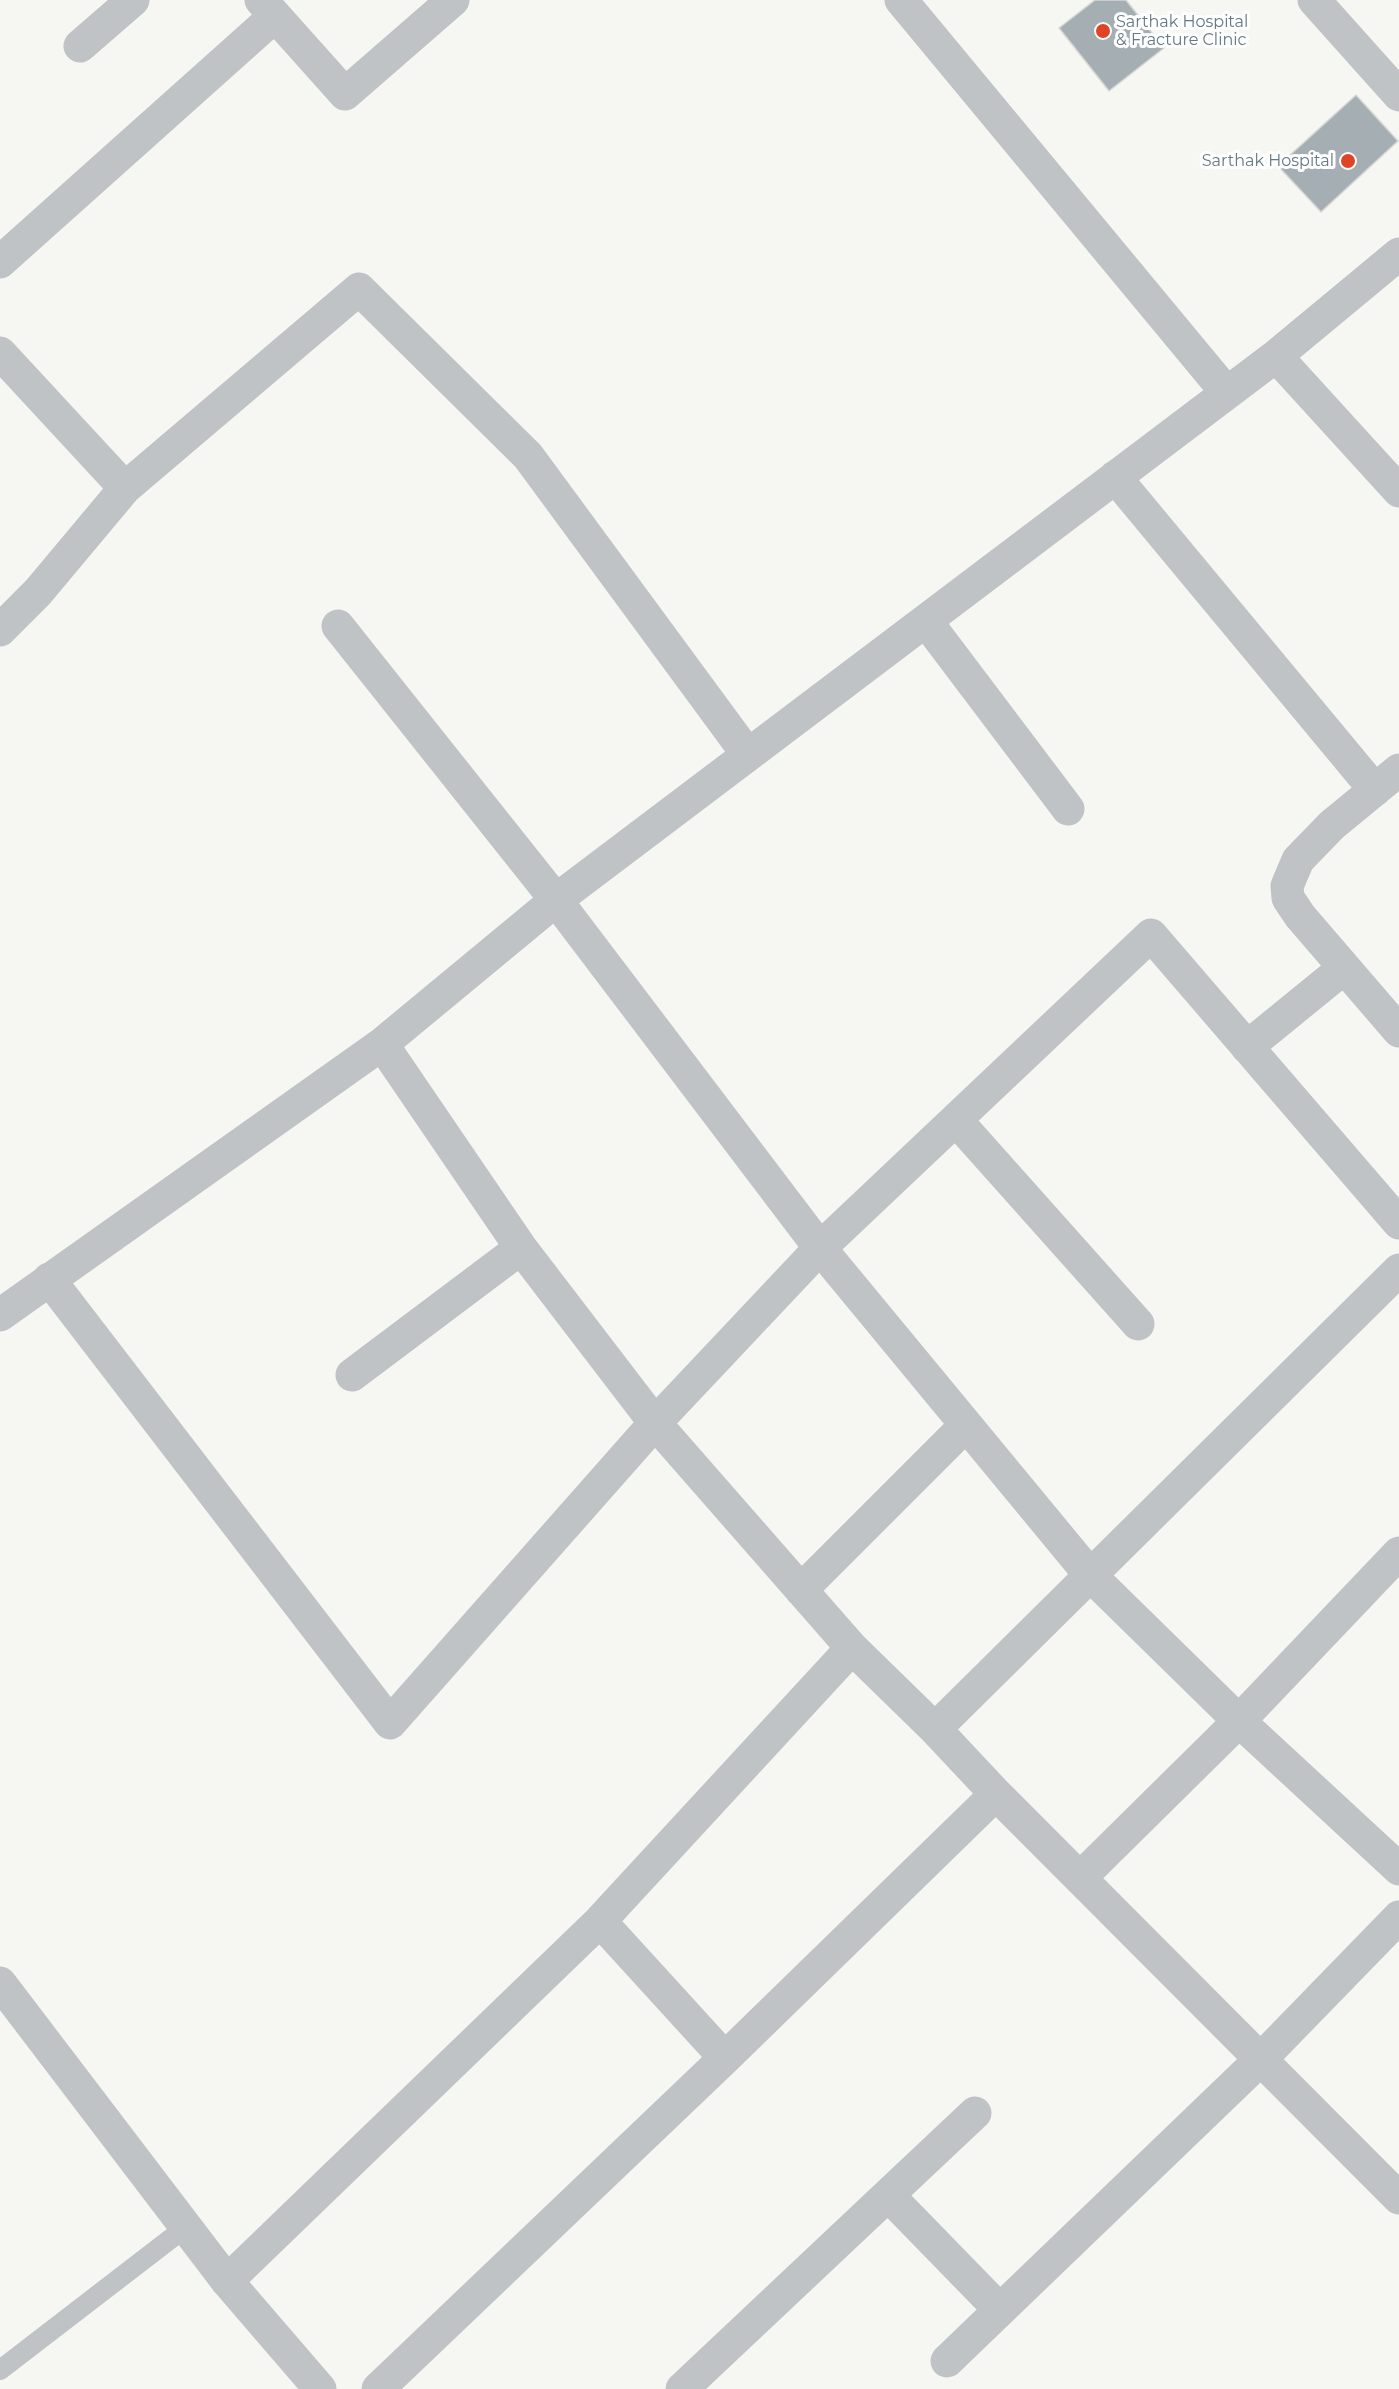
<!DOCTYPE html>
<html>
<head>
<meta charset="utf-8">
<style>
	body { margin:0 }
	canvas { display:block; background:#f6f6f2 }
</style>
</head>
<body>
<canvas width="1399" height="2389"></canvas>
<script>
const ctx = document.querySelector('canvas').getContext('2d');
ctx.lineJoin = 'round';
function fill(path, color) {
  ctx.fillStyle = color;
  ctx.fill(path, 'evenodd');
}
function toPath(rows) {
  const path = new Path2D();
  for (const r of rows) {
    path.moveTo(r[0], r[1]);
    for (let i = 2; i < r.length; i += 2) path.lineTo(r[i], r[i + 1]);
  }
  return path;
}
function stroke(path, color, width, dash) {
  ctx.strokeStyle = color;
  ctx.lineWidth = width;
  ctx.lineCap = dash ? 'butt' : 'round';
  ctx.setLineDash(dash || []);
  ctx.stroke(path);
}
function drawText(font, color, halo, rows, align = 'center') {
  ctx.font = font + ' Montserrat,sans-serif';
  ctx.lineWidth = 6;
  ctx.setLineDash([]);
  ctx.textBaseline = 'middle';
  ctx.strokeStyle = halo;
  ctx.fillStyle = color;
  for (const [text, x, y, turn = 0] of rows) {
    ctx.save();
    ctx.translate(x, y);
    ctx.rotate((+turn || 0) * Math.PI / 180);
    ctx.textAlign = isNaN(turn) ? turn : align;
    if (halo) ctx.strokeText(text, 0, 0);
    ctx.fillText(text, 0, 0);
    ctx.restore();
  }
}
const building = toPath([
	[1095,0,1126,0,1164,48,1109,91,1059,28,1095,0],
	[1356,95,1398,141,1321,212,1278,166,1356,95]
]);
fill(building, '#a5afb3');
stroke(building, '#d7d7d5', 1.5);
stroke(toPath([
	[0,2370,186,2227]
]), '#bfc3c6', 20);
stroke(toPath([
	[261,0,345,94,453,0],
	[901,0,1227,393],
	[1314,0,1399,95],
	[80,46,133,0],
	[0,262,275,16],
	[0,353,125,488],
	[1276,356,1399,491],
	[1115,477,1375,790],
	[926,621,1068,809],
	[338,626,556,900,820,1248,1091,1576,1239,1721,1399,1869],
	[0,630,38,592,125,488,359,289,528,456,748,755],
	[1399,770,1332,825,1298,860,1287,886,1288,898,1300,916,1399,1031],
	[382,1044,521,1248,655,1423,852,1648,935,1729,996,1794,1399,2198],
	[1247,1047,1344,968],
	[956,1120,1138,1324],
	[49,1279,390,1723,655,1423,820,1248,1151,935,1399,1223],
	[0,1315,382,1044,556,900,1276,356,1399,254],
	[352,1375,521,1248],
	[801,1590,966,1425],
	[935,1729,1399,1270],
	[1080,1878,1239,1721,1399,1553],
	[600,1921,725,2058],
	[888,2195,1000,2310],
	[227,2281,600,1921,852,1648],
	[947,2361,1260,2060,1399,1917],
	[378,2389,725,2058,996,1794],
	[682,2389,975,2113]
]), '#bfc3c6', 33);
stroke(toPath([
	[0,1983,227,2281,320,2389]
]), '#bfc3c6', 33);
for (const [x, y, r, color] of [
	[1103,31,8,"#e04428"],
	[1348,161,8,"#e04428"]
]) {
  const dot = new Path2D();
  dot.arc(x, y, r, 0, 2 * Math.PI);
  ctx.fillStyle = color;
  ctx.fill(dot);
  stroke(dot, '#fff', 2);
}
drawText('16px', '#657883', '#fff', [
	["Sarthak Hospital",1116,22],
	["& Fracture Clinic",1116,40],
	["Sarthak Hospital",1334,161,"right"]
], 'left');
</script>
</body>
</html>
